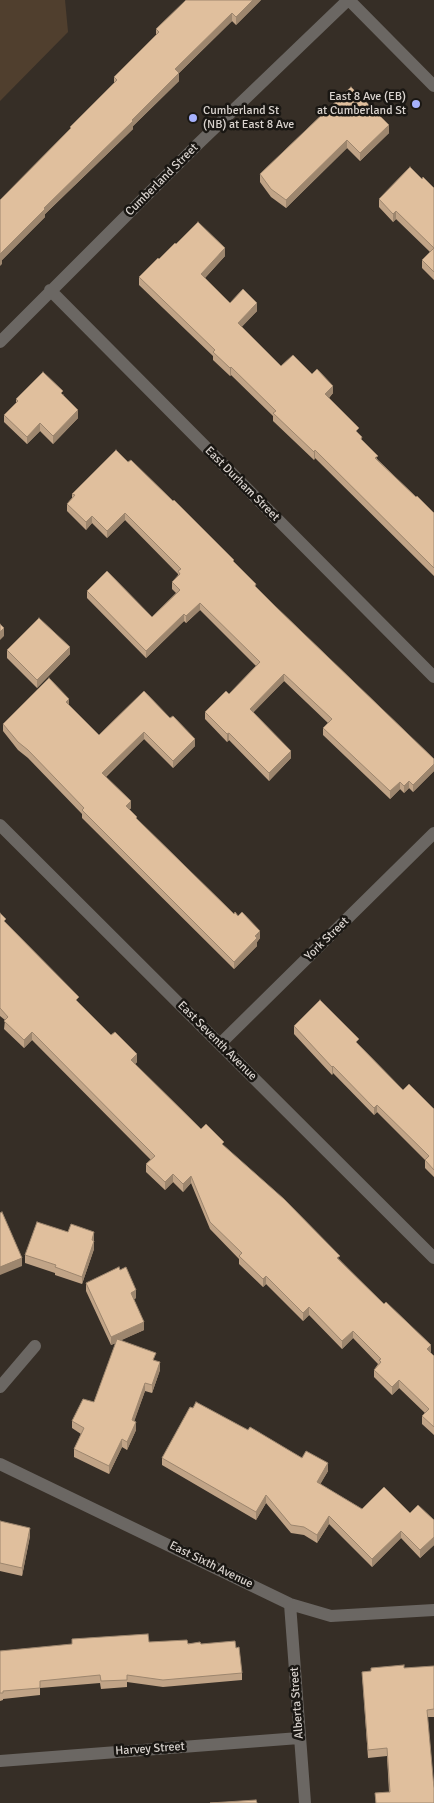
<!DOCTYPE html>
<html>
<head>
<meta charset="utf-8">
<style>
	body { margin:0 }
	canvas { display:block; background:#362e26 }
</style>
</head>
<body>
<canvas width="434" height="1803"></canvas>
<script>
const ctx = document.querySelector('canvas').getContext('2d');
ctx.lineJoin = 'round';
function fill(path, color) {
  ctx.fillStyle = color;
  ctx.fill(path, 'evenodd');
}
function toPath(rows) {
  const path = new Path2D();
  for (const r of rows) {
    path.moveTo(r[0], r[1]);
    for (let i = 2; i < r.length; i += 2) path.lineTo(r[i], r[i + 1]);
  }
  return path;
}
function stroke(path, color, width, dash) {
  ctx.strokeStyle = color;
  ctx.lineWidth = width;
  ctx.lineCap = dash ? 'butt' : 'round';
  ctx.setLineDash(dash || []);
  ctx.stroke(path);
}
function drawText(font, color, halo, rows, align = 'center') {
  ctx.font = font + ' Signika,sans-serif';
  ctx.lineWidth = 5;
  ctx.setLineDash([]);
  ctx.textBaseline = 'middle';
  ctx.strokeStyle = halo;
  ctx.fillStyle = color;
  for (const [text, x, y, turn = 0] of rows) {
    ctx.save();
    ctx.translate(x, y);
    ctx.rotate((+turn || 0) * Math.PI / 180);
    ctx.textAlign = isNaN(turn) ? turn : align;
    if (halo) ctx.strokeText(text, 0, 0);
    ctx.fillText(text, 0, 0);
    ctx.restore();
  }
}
fill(toPath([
	[0,0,65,0,68,32,0,101]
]), '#503f2e');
stroke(toPath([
	[349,0,434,86],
	[50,290,434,677],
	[0,342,198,144,348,0],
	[0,825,434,1258],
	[220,1044,434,833],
	[0,1387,35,1346],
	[0,1464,290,1604,331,1616,434,1610],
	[290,1604,305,1803],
	[0,1761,299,1738]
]), '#6b6763', 12);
fill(toPath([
	[261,0,236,25,232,21,179,73,179,81,133,126,133,129,45,214,45,217,2,260,2,264,0,200,70,130,70,127,114,83,114,77,156,35,156,29],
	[351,87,389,133,360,161,347,148,286,208,271,197,260,182,260,174],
	[422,179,434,188,434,280,422,268,422,260,430,252,396,219,393,222,379,207,379,199],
	[176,244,225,256,205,278,230,303,257,311,241,327,281,366,312,374,333,393,329,398,359,434,362,440,378,460,416,497,434,513,434,576,315,458,314,460,273,421,273,416,231,375,230,376,213,360,213,356,139,285,139,277],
	[63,394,78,418,53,444,40,431,27,444,4,422,4,415,16,403,16,399],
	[128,462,234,562,256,587,275,606,434,759,434,771,413,792,409,788,404,793,400,789,390,799,323,735,323,728,328,723,284,681,253,712,291,758,269,781,229,740,227,742,205,719,205,712,229,694,256,666,200,610,186,623,184,621,146,658,87,598,87,591,152,617,176,593,172,589,172,582,178,575,178,574,125,520,107,538,92,523,86,530,67,511,67,504,72,498,72,494],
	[7,650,70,654,37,688,7,658],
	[144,691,195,746,173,768,144,739,106,777,131,808,129,810,137,819,234,914,260,938,257,942,257,946,234,969,82,818,82,814,28,758,18,750,3,731,3,724,69,706,99,735],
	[0,913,6,924,79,1003,137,1062,135,1064,201,1129,224,1146,340,1260,434,1356,434,1435,422,1424,422,1416,425,1413,399,1388,392,1395,374,1377,374,1370,378,1364,353,1338,342,1349,309,1315,303,1321,266,1284,263,1287,239,1264,239,1259,210,1229,191,1183,183,1192,173,1182,165,1190,146,1172,146,1164,151,1160,140,1149,32,1040,24,1048,4,1029,5,1020,0,1016],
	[294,1026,359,1045,403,1090,434,1109,434,1177,425,1168,425,1160,377,1112,374,1115,333,1073,332,1075,294,1034],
	[68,1232,94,1239,94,1249,82,1284,55,1275,55,1273,25,1263,25,1255],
	[86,1283,136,1298,134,1299,144,1330,121,1340,156,1361,160,1370,152,1393,145,1391,134,1421,136,1430,127,1450,122,1447,109,1474,74,1457,74,1449,81,1434,72,1428,72,1421,94,1402,116,1343,111,1345,86,1291],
	[193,1408,248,1430,328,1471,320,1484,362,1509,410,1513,434,1520,434,1545,420,1558,401,1538,372,1567,329,1524,317,1543,304,1535,291,1533,266,1503,256,1520,162,1465,162,1458],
	[0,1521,30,1536,22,1576,0,1571],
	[149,1642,201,1644,236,1648,242,1673,242,1680,163,1687,127,1682,127,1687,101,1689,100,1683,40,1688,40,1695,3,1699,3,1700,0,1701,0,1651],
	[434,1666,434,1717,427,1717,434,1803,376,1803,375,1793,389,1792,387,1756,368,1758,362,1672]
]), '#c1a487');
fill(toPath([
	[253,0,261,0,236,25,236,17],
	[232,13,232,21,179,73,179,81,133,126,133,129,45,214,45,217,2,260,2,264,0,266,0,254,44,208,132,120,175,69],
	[389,125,389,133,360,161,360,153],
	[347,140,347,148,286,208,286,200],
	[396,211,396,219,393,222,393,214],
	[225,248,225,256,201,282,201,274],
	[257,303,257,311,238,331,238,323],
	[231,367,231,375,230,376,230,368],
	[333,386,333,393,325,402,325,394],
	[78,410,78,418,53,444,53,436],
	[40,423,40,431,27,444,27,437],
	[315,450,315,458,314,460,314,452],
	[125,513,125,520,107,538,107,531],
	[92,516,92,523,86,530,86,522],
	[200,603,200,610,186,623,186,616],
	[184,614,184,621,146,658,146,651],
	[4,628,4,636,0,640,0,632],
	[70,647,70,654,37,688,37,680],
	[284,674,284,681,250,716,250,709],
	[69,699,69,706,66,702],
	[144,732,144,739,102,780,102,773],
	[229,733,229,740,227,742,227,734],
	[195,739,195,746,173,768,173,761],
	[291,751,291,758,269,781,269,773],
	[434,764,434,771,413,792,413,785],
	[409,781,409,788,404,793,404,786],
	[400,782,400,789,390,799,390,791],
	[131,801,131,808,126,813,126,806],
	[260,931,260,938,257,942,257,946,234,969,234,962],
	[32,1032,32,1040,24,1048,24,1040],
	[137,1054,137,1062,131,1068,131,1060],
	[333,1066,333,1073,332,1075,332,1067],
	[377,1105,377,1112,374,1115,374,1108],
	[173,1174,173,1182,165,1190,165,1182],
	[191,1176,191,1183,183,1192,183,1184],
	[94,1232,94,1239,93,1244,94,1241,94,1249,82,1284,82,1277],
	[22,1258,22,1266,0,1275,0,1267],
	[266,1276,266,1284,263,1287,263,1279],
	[136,1290,136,1298,131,1301,131,1293],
	[309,1307,309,1315,303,1321,303,1313],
	[144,1322,144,1330,111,1345,111,1337],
	[353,1331,353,1338,342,1349,342,1341],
	[431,1345,431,1352,427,1357,427,1349],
	[160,1362,160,1370,152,1393,152,1385],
	[399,1380,399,1388,392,1395,392,1387],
	[145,1383,145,1391,132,1428,132,1420],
	[136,1422,136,1430,127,1450,127,1442],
	[122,1439,122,1447,109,1474,109,1466],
	[328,1463,328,1471,317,1490,317,1482],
	[266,1495,266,1503,256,1520,256,1512],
	[329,1516,329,1524,317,1543,317,1535],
	[30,1528,30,1536,22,1576,22,1568],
	[401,1531,401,1538,372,1567,372,1559],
	[434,1537,434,1545,420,1558,420,1550]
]), '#9d866e');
const building = toPath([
	[186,0,253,0,236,17,232,13,175,69,179,73,132,120,133,121,44,208,45,209,0,254,0,200,71,128,70,127,117,80,114,77,159,32,156,29,186,0],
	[351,87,389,125,360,153,347,140,286,200,271,189,260,174,351,87],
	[410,167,422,179,423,177,434,188,434,248,396,211,393,214,379,199,410,167],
	[198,222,225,248,201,274,230,303,243,289,257,303,238,323,281,366,293,355,312,374,317,369,333,386,325,394,359,428,356,431,362,437,361,439,378,456,375,458,416,497,417,496,434,513,434,568,315,450,314,452,273,413,276,411,231,367,230,368,213,352,215,350,139,277,158,258,159,259,175,243,176,244,198,222],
	[434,248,434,272,422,260,434,248],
	[43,372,63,391,61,393,78,410,53,436,40,423,27,437,4,415,18,401,16,399,43,372],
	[116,450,128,462,131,460,173,501,174,500,234,560,233,561,256,584,255,586,275,606,434,759,434,764,413,785,409,781,404,786,400,782,390,791,323,728,332,719,284,674,250,709,291,751,269,773,229,733,227,734,205,712,226,691,229,694,260,662,200,603,186,616,184,614,146,651,87,591,107,571,152,617,180,590,172,582,180,574,178,571,181,569,125,513,107,531,92,516,86,522,67,504,75,495,72,494,116,450],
	[39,618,70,647,37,680,7,650,39,618],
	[0,624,4,628,0,632,0,624],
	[49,678,69,699,66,702,99,735,144,691,170,718,173,716,195,739,173,761,144,732,102,773,131,801,126,806,137,817,136,818,234,914,235,912,238,916,242,912,260,931,255,936,257,938,234,962,82,810,84,808,28,750,18,742,3,724,49,678],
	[0,913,6,919,4,921,79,997,76,1000,111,1035,115,1032,137,1054,131,1060,201,1129,206,1124,224,1142,222,1144,284,1199,340,1256,337,1258,384,1304,386,1302,431,1345,427,1349,434,1356,434,1427,422,1416,429,1409,399,1380,392,1387,374,1370,381,1362,379,1360,381,1359,353,1331,342,1341,309,1307,303,1313,266,1276,263,1279,239,1256,242,1253,210,1222,191,1176,183,1184,173,1174,165,1182,146,1164,155,1156,140,1141,32,1032,24,1040,4,1021,8,1017,0,1008,0,913],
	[320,1000,359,1039,356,1042,403,1090,409,1084,434,1109,434,1170,425,1160,429,1156,377,1105,374,1108,333,1066,332,1067,294,1026,320,1000],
	[2,1212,22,1258,0,1267,0,1213,2,1212],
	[37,1222,68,1232,71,1224,94,1232,92,1240,94,1241,82,1277,55,1267,56,1265,25,1255,37,1222],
	[119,1267,120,1270,126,1267,136,1290,131,1293,144,1322,111,1337,86,1283,119,1267],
	[117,1339,156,1353,153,1360,160,1362,152,1385,145,1383,132,1420,136,1422,127,1442,122,1439,109,1466,74,1449,84,1428,72,1421,83,1399,94,1402,117,1339],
	[196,1402,248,1430,250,1427,302,1458,306,1451,328,1463,317,1482,362,1509,384,1487,410,1513,418,1505,434,1520,434,1537,420,1550,401,1531,372,1559,329,1516,317,1535,304,1527,291,1525,266,1495,256,1512,162,1458,190,1407,193,1408,196,1402],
	[0,1521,30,1528,22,1568,0,1563,0,1521],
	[148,1634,149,1642,187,1640,188,1644,200,1642,201,1644,235,1641,236,1648,239,1647,242,1673,163,1680,127,1675,127,1680,101,1681,100,1675,40,1681,40,1688,3,1691,3,1693,0,1693,0,1651,72,1644,72,1639,148,1634],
	[404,1665,404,1668,434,1666,434,1709,427,1710,434,1788,434,1803,376,1803,375,1793,390,1792,387,1748,368,1750,362,1672,371,1671,371,1668,404,1665],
	[256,1800,257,1803,210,1803,256,1800]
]);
fill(building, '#e0bf9d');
stroke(building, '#9d866e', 1);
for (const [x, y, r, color] of [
	[416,104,5,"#a6b1fc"],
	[193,118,5,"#a6b1fc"]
]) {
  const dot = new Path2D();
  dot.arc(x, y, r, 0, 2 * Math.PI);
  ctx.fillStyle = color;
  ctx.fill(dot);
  stroke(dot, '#1a1713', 2);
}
drawText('12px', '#d9d3ce', '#1a1713', [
	["East 8 Ave (EB)",406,97],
	["at Cumberland St",406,111],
	["Cumberland St",203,111,"left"],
	["(NB) at East 8 Ave",203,125,"left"]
], 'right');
drawText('12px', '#d9d3ce', '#1a1713', [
	["Cumberland Street",162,180,-45],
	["East Durham Street",242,484,45],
	["York Street",327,939,-44],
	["East Seventh Avenue",217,1041,45],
	["East Sixth Avenue",211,1565,26],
	["Alberta Street",297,1703,-94],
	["Harvey Street",150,1749,-4]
]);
</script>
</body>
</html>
